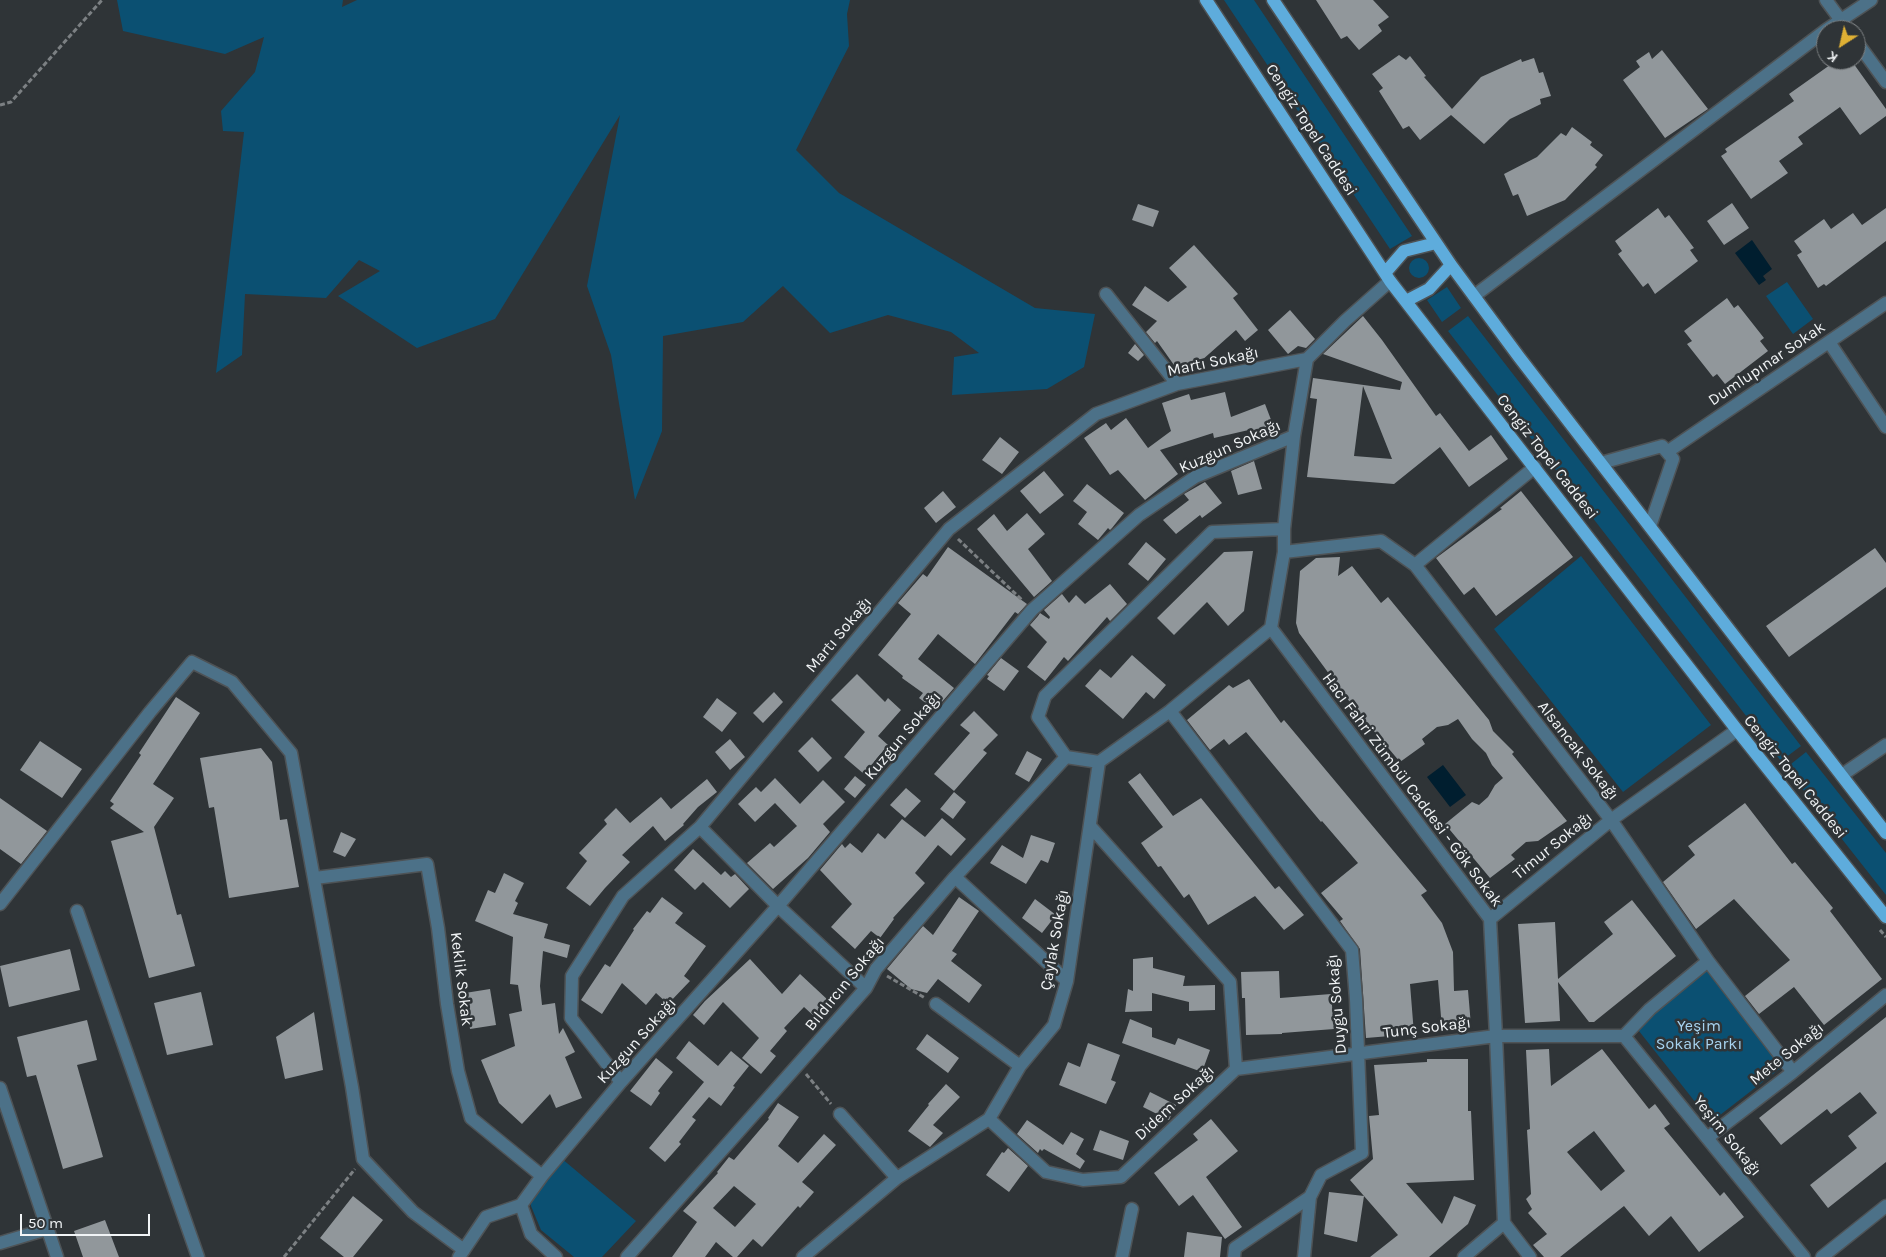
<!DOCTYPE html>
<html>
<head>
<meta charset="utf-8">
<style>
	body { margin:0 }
	#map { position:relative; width:1886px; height:1257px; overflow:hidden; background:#2f3437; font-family:Karla,sans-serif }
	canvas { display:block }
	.north { position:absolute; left:1816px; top:20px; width:50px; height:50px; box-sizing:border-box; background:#2f3437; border:1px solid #7d8183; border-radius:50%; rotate:215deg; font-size:14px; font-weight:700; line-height:20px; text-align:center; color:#f1f4f6 }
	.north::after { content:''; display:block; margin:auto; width:18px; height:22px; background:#dfb034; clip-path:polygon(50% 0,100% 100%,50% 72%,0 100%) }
	.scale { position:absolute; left:20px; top:1214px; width:130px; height:22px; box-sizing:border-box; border:2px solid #f1f4f6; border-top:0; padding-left:6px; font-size:15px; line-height:18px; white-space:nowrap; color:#f1f4f6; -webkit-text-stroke:4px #2f3437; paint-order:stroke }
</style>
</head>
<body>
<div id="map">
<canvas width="1886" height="1257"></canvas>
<div class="north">K</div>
<div class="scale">50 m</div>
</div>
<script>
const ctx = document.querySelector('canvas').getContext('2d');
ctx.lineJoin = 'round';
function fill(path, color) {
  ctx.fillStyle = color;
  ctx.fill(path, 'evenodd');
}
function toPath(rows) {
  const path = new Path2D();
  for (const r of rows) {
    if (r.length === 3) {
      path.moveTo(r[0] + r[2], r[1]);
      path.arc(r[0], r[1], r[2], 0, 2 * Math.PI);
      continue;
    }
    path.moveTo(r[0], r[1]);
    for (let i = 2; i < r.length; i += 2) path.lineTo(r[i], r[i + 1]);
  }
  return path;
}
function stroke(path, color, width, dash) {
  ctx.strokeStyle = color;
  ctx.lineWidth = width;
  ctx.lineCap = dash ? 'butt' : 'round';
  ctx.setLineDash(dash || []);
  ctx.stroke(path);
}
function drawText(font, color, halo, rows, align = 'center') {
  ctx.font = font + ' Karla,sans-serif';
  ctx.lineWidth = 5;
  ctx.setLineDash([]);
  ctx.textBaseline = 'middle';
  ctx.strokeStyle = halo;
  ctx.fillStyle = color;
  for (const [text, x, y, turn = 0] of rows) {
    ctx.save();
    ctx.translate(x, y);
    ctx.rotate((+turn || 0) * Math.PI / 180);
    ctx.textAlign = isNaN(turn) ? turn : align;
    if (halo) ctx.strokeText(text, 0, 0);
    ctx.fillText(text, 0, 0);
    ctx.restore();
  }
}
fill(toPath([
	[117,0,343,0,342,7,357,0,850,0,847,14,849,46,796,150,839,193,1035,308,1095,314,1084,367,1047,389,952,395,954,357,979,353,951,332,888,315,830,333,783,286,743,322,663,336,662,431,635,500,611,355,587,286,620,115,495,319,417,348,338,296,380,271,359,260,326,298,245,294,242,355,216,373,244,132,223,131,221,111,255,72,264,37,225,54,123,31],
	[1224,0,1254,0,1412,236,1390,249],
	[1419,268,10],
	[1787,282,1813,319,1793,334,1766,296],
	[1447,287,1461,308,1442,322,1427,300],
	[1468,316,1801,746,1781,761,1448,331],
	[1581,556,1711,725,1623,792,1494,629],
	[1806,752,1886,853,1886,895,1786,768],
	[1706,970,1782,1067,1711,1122,1635,1026],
	[561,1158,636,1221,602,1257,574,1257,541,1230,531,1206,531,1195]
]), '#0b5072');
fill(toPath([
	[1752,240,1772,269,1763,276,1766,280,1759,285,1735,253],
	[1443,765,1466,795,1450,807,1427,777]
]), '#001e2f');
fill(toPath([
	[1316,0,1373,0,1389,17,1378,25,1382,31,1359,50,1347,36,1341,39],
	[1662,50,1708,109,1665,138,1623,80,1640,67,1636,61,1649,52,1652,59],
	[1399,55,1406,60,1410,56,1426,76,1424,77,1452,109,1481,77,1521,59,1522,62,1534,58,1539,73,1543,72,1551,96,1540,99,1541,104,1510,119,1484,144,1451,115,1420,140,1409,126,1403,129,1379,91,1383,88,1372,74],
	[1837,60,1851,60,1886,109,1886,116,1860,135,1840,107,1798,137,1803,144,1779,161,1788,173,1751,199,1721,156,1727,152,1725,149,1794,101,1789,94],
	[1572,127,1592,142,1590,145,1603,155,1595,165,1597,167,1565,200,1527,216,1518,194,1513,196,1504,174,1537,157,1561,133,1566,136],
	[1732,203,1749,228,1724,245,1707,221],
	[1138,204,1159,211,1153,227,1132,220],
	[1658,208,1665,218,1669,215,1694,248,1690,250,1698,261,1655,294,1648,283,1643,287,1618,254,1622,251,1615,241],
	[1886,208,1886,241,1826,286,1824,284,1818,288,1797,255,1802,252,1794,241,1824,219,1831,229,1853,213,1862,225],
	[1194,245,1238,294,1233,298,1258,330,1245,341,1236,330,1201,361,1181,375,1157,341,1155,343,1146,332,1157,321,1132,305,1145,286,1168,302,1187,287,1169,268],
	[1727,298,1734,308,1738,305,1764,338,1760,341,1768,351,1725,384,1717,374,1713,377,1687,344,1692,341,1684,331],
	[1290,310,1315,339,1306,348,1298,346,1288,354,1268,330],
	[1363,316,1382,340,1436,416,1440,413,1469,451,1491,435,1508,459,1469,487,1440,447,1394,484,1307,477,1317,399,1310,398,1313,378,1400,390,1402,382,1323,354],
	[1363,386,1392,459,1354,456],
	[1135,344,1144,355,1138,361,1128,353],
	[1225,392,1231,417,1265,404,1273,425,1254,432,1253,429,1214,438,1213,433,1160,450,1178,474,1145,500,1118,470,1110,475,1084,438,1106,423,1111,430,1126,418,1148,448,1171,431,1162,403,1189,394,1191,400],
	[1000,437,1019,452,1002,474,982,460],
	[1254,461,1262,489,1238,495,1231,471],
	[1044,471,1064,495,1040,514,1020,491],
	[1205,482,1222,503,1202,518,1200,515,1176,534,1163,520,1189,500,1184,494],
	[1087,484,1124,513,1112,528,1110,530,1108,528,1098,540,1078,524,1087,512,1073,501],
	[943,491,956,507,936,523,924,508],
	[1521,491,1573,557,1496,616,1474,587,1464,595,1436,558,1502,509,1500,508],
	[1027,513,1045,534,1028,549,1052,581,1034,597,977,529,994,514,1007,531],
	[1146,542,1166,559,1148,581,1128,564],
	[948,547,1027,604,1018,614,1015,612,975,664,938,634,918,659,954,688,935,710,919,698,923,693,902,678,903,676,878,655,911,614,898,603,923,574,927,577],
	[1875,548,1886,563,1886,587,1789,657,1766,626],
	[1253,551,1244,611,1228,626,1207,602,1174,635,1157,618,1224,552],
	[1340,557,1338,576,1352,566,1381,603,1388,597,1489,720,1493,731,1514,752,1512,754,1567,821,1538,841,1526,842,1511,855,1515,859,1490,878,1445,824,1472,802,1479,805,1488,797,1495,785,1503,778,1492,765,1486,753,1472,739,1458,719,1448,725,1437,727,1422,739,1425,744,1400,762,1352,705,1299,633,1296,623,1300,571,1316,558],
	[1110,584,1127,604,1110,621,1107,617,1068,661,1064,657,1045,681,1027,667,1047,642,1030,625,1038,616,1040,613,1049,619,1050,617,1044,610,1062,594,1069,603,1076,595,1085,604],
	[1132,655,1166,685,1154,699,1146,692,1123,719,1085,686,1100,669,1111,678],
	[1001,658,1019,671,1004,691,987,679,989,676,987,675],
	[857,674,885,702,888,698,901,710,878,736,888,745,864,774,844,757,865,732,831,700],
	[1249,679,1281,723,1284,720,1427,891,1421,895,1442,923,1453,952,1454,991,1468,990,1471,1026,1442,1029,1438,980,1410,984,1414,1034,1366,1038,1360,949,1340,921,1343,919,1321,893,1358,863,1322,821,1321,822,1246,732,1229,745,1224,739,1210,750,1187,720,1229,685,1233,688],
	[774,692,783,702,763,723,753,713],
	[176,697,200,713,153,784,174,798,154,827,177,915,181,914,195,966,149,978,111,841,144,832,110,808,114,804,110,801,141,755,139,753],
	[717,698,737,713,722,732,703,717],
	[974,711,998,735,983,750,987,753,954,791,934,774,970,733,960,725],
	[812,737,832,758,818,772,798,751],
	[730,739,745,757,730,770,715,752],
	[40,741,82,769,62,798,20,770],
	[261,748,272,762,280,820,287,819,299,887,229,898,214,807,209,808,200,758],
	[1027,751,1042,759,1029,782,1015,774],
	[1140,773,1173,816,1201,798,1275,889,1279,886,1304,915,1284,930,1255,896,1208,925,1189,894,1184,898,1161,866,1158,867,1141,843,1163,827,1128,782],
	[855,776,866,785,855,798,844,789],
	[775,778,800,804,823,780,845,802,823,824,830,832,808,858,773,889,747,863,770,843,774,847,797,826,775,803,755,822,738,804,756,787,761,792],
	[707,779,717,792,698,807,683,824,684,825,665,841,653,826,622,855,630,862,605,888,590,906,566,888,587,861,579,853,607,824,604,820,616,808,630,823,661,797,671,809],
	[906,788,921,801,905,818,890,805],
	[954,792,966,802,953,819,940,809],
	[0,798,47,831,21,864,0,849],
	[1745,803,1792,864,1795,862,1833,908,1830,911,1882,979,1824,1025,1794,987,1759,1014,1745,996,1790,960,1734,899,1696,929,1663,882,1695,855,1688,846],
	[942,818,966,839,951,856,938,845,915,873,925,883,893,918,894,919,880,938,871,931,855,949,831,927,852,904,820,870,842,844,845,848,850,843,862,853,878,833,885,839,902,819,925,837],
	[341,832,356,839,345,857,333,852],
	[1031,835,1055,843,1048,863,1041,860,1026,884,990,863,1002,845,1023,858],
	[693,849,721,875,725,871,731,877,735,874,749,889,730,908,703,882,695,890,674,870],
	[504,873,524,883,515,901,518,903,513,914,548,924,544,938,570,945,567,958,543,951,540,986,542,1005,555,1003,559,1034,563,1028,575,1052,565,1057,582,1098,556,1108,550,1094,522,1124,499,1103,481,1060,515,1046,509,1014,522,1011,518,985,510,984,513,937,475,921,488,890,495,893],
	[662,897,683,913,675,923,706,946,684,976,690,981,668,1004,656,993,646,1005,622,983,602,1014,581,1000,605,964,610,967,634,930,633,929,647,911,650,913],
	[959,897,979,911,952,951,957,954,951,961,982,985,969,1003,938,979,927,993,911,989,887,969,923,926,933,935],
	[1035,899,1056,915,1042,933,1022,918],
	[1632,900,1676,956,1594,1022,1589,1022,1558,982,1560,1021,1525,1023,1518,924,1555,922,1558,979,1613,934,1604,922],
	[70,949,80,990,9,1007,0,966],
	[1153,957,1153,968,1185,976,1183,986,1215,985,1215,1010,1189,1011,1189,1002,1152,993,1152,1011,1125,1012,1128,989,1133,991,1133,959],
	[750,959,782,994,800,974,829,1001,816,1018,804,1007,784,1028,787,1031,770,1051,776,1056,761,1074,742,1058,759,1038,723,1002,704,1025,693,1015,705,1001],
	[1279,971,1280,998,1331,994,1334,1029,1282,1033,1282,1034,1246,1035,1245,998,1242,998,1241,972],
	[490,989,496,1025,470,1029,465,993],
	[201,992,213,1045,167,1055,154,1003],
	[314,1012,323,1070,285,1079,276,1037],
	[1886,1017,1886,1162,1828,1208,1810,1185,1857,1148,1848,1136,1877,1113,1860,1092,1831,1114,1827,1109,1781,1145,1759,1118],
	[1130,1019,1152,1028,1152,1037,1175,1045,1178,1038,1210,1050,1202,1072,1122,1043],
	[87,1020,97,1060,77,1065,103,1157,63,1169,36,1075,27,1077,17,1037],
	[927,1034,959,1058,948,1073,916,1049],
	[689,1041,718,1066,731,1051,749,1066,733,1086,735,1087,721,1106,709,1097,692,1117,696,1120,679,1142,681,1144,665,1162,649,1148,704,1082,676,1058],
	[1088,1043,1120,1055,1111,1080,1116,1082,1106,1104,1059,1085,1068,1062,1080,1067],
	[1549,1049,1551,1086,1602,1049,1649,1109,1655,1104,1670,1124,1664,1128,1720,1196,1724,1192,1744,1217,1699,1252,1671,1216,1649,1236,1624,1206,1560,1257,1544,1257,1533,1245,1547,1234,1528,1213,1532,1209,1526,1199,1531,1194,1527,1130,1530,1129,1526,1050],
	[1594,1131,1625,1171,1601,1191,1567,1152],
	[656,1058,673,1072,658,1091,660,1093,651,1106,630,1091],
	[1427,1059,1468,1059,1468,1111,1471,1111,1474,1180,1406,1183,1442,1224,1454,1196,1476,1205,1468,1224,1429,1257,1370,1257,1398,1235,1350,1180,1373,1159,1369,1116,1379,1115,1374,1065,1427,1062],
	[946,1084,960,1097,933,1125,943,1133,930,1147,908,1131,929,1105,928,1104],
	[1150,1092,1176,1105,1169,1120,1143,1107],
	[778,1103,799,1117,778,1146,798,1163,824,1134,836,1145,802,1182,814,1192,800,1208,798,1206,762,1247,753,1239,737,1257,733,1257,716,1242,705,1257,672,1257,697,1222,683,1211,718,1173,717,1172,729,1157,734,1160,769,1119,768,1118],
	[734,1186,756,1204,735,1227,713,1208],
	[1211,1119,1238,1151,1206,1177,1242,1227,1225,1239,1193,1195,1179,1206,1154,1173,1198,1140,1193,1134],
	[1027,1120,1063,1145,1071,1132,1084,1139,1076,1154,1085,1161,1080,1169,1044,1149,1042,1151,1040,1149,1038,1153,1017,1134],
	[1100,1130,1129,1141,1123,1160,1093,1150],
	[1008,1148,1028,1166,1009,1192,986,1175,1002,1152,1004,1153],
	[1329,1192,1364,1196,1357,1242,1324,1234],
	[353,1196,383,1220,353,1257,344,1257,320,1238],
	[105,1220,119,1257,83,1257,74,1231],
	[1187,1232,1222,1237,1220,1257,1184,1257]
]), '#91979b');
const minor = toPath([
	[1826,0,1848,30],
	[1826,30,1871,0],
	[1856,41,1886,82],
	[1106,294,1177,384],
	[1474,296,1826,30],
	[1829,342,1886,427],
	[1294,436,1284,529,1284,552,1271,628,1490,919,1496,1036,1504,1223,1530,1257],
	[1667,452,1886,303],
	[1601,463,1662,446,1673,459,1650,526],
	[1284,552,1381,541,1415,565,1611,820,1708,961,1793,1072],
	[1415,565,1535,467],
	[1170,711,1352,950,1356,999,1362,1153,1321,1175,1310,1197,1235,1248,1234,1257],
	[1066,757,1038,717,1045,696,1212,532,1284,529],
	[1842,775,1886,745],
	[700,827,778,906,866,988],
	[955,877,1067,981],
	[315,878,427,864,438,928,447,1004,458,1071,471,1118,542,1176],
	[0,904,150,712,192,662,232,682,291,753,352,1087,363,1159,413,1212,464,1250],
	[77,911,198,1257],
	[1490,919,1611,820,1737,730],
	[936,1004,1020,1066],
	[1624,1036,1804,1257],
	[1624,1036,1650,1009,1708,961],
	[1236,1069,1496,1036,1624,1036],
	[621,1082,571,1018,572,976,623,896,700,827,949,529,1096,414,1177,384,1307,359],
	[0,1088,57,1257],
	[840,1114,897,1178],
	[989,1119,1046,1172,1083,1180,1121,1177,1236,1069,1230,982,1090,826],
	[1707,1138,1793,1072,1886,995],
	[521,1205,531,1234,556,1257],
	[0,1243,47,1229],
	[459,1257,486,1217,521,1205,542,1176,621,1082,778,906,1032,610,1139,515,1195,477,1294,436,1307,359,1345,321,1390,281],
	[627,1257,866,988,876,969,955,877,1066,757,1099,762],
	[803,1257,897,1178,989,1119,1020,1066,1054,1025,1067,981,1099,762,1170,711,1271,628],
	[1122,1257,1132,1209],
	[1304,1257,1310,1197],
	[1464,1257,1504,1223],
	[1822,1257,1886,1206]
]);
const major = toPath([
	[1206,0,1390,281,1737,730,1886,917],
	[1273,0,1451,265,1519,357,1886,833],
	[1385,273,1404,251,1436,243],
	[1406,301,1429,289,1451,265]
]);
stroke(minor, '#4e5356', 15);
stroke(major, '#4e5356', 15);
stroke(toPath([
	[0,105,11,102,102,0],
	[958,539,1022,600],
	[1880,930,1886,937],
	[887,976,925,998],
	[806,1074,831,1104],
	[284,1257,355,1169]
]), '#7c8083', 3, [5, 2.5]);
stroke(minor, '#4c7188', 12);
stroke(major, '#5eacdc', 12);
drawText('16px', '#f1f4f6', '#2f3437', [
	["Cengiz Topel Caddesi",1311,130,57],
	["Martı Sokağı",1213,362,-12],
	["Dumlupınar Sokak",1767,364,-34],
	["Kuzgun Sokağı",1230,447,-24],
	["Cengiz Topel Caddesi",1547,457,52],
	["Martı Sokağı",839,635,-50],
	["Kuzgun Sokağı",903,736,-50],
	["Alsancak Sokağı",1578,751,52],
	["Cengiz Topel Caddesi",1795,777,51],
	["Hacı Fahri Zümbül Caddesi - Gök Sokak",1412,790,53],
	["Timur Sokağı",1553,846,-39],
	["Çaylak Sokağı",1055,940,-80],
	["Keklik Sokak",461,979,83],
	["Bıldırcın Sokağı",845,984,-51],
	["Duygu Sokağı",1337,1004,-95],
	["Tunç Sokağı",1427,1028,-7],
	["Kuzgun Sokağı",637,1041,-48],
	["Mete Sokağı",1787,1054,-39],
	["Didem Sokağı",1175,1103,-43],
	["Yeşim Sokağı",1727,1136,51]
]);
drawText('16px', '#a7d3f0', '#2f3437', [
	["Yeşim",1699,1026],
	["Sokak Parkı",1699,1044]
]);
</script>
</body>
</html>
